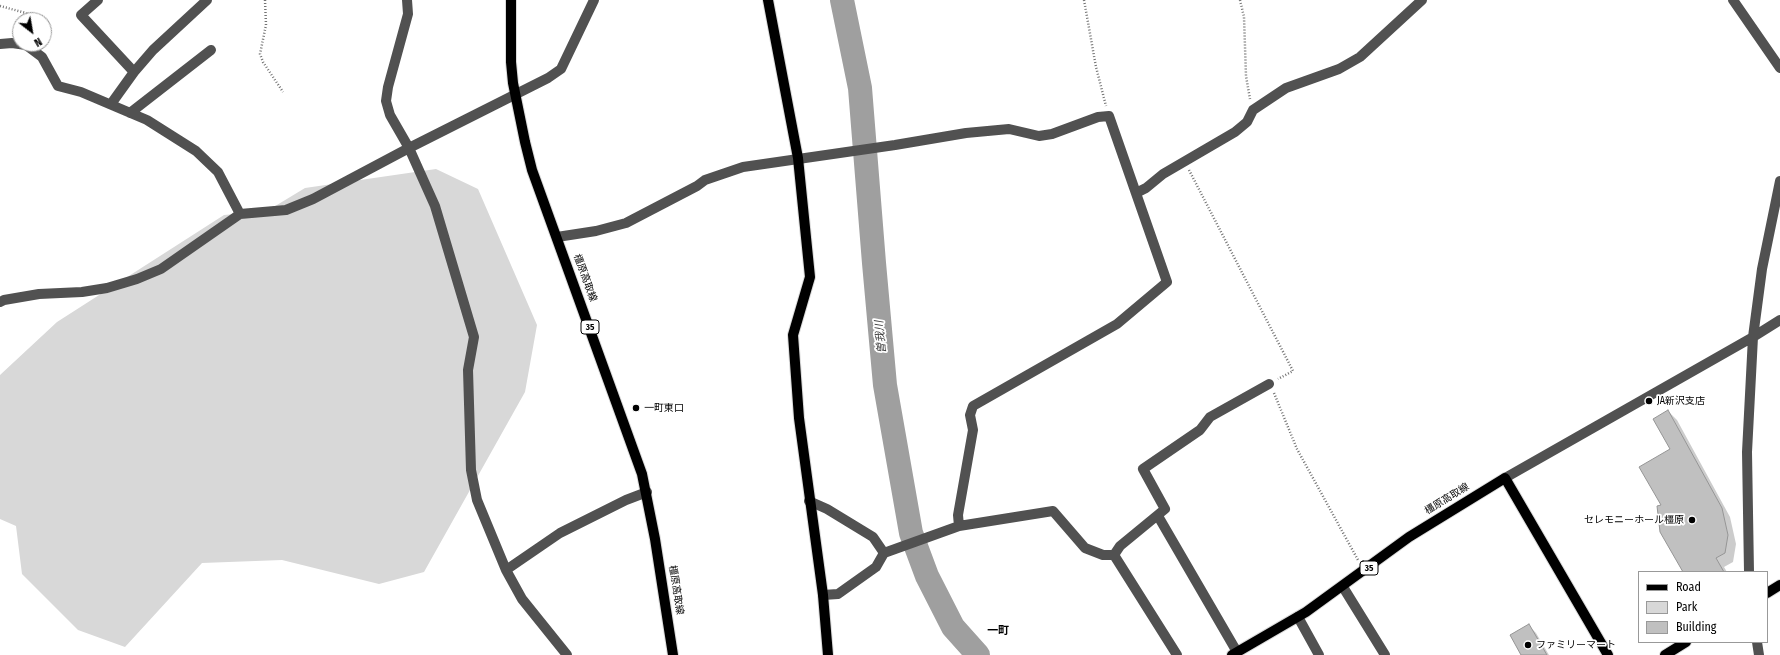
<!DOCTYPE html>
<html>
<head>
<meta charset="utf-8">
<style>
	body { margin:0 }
	#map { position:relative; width:1780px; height:655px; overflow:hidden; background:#fff; font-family:"Fira Sans Condensed",sans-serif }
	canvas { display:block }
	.legend { position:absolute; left:1638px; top:571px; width:130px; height:72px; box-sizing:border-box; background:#fff; border:1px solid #999; margin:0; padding:5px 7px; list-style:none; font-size:12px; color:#000 }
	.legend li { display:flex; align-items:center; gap:8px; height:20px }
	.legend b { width:20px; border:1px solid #999 }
	.north { position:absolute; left:12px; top:12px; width:40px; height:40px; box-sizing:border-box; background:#fff; border:1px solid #999; border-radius:50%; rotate:149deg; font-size:11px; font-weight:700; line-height:16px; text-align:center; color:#000 }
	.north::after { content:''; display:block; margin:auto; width:14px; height:18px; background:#000; clip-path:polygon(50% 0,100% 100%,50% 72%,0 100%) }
</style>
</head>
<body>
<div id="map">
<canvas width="1780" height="655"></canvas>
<ul class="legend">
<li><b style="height:5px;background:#000"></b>Road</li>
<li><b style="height:11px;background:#d8d8d8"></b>Park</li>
<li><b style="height:11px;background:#c0c0c0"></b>Building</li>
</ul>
<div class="north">N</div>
</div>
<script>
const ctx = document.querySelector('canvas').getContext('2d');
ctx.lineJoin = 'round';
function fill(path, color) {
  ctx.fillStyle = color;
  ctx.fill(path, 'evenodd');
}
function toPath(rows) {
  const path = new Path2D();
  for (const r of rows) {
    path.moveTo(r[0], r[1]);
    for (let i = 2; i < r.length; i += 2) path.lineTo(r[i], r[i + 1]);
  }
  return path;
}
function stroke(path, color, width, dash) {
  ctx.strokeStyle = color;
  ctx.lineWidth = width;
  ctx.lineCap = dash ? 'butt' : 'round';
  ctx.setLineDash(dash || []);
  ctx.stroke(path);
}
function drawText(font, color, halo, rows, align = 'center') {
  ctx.font = font + ' "Fira Sans Condensed","Noto Sans JP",sans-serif';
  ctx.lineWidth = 3.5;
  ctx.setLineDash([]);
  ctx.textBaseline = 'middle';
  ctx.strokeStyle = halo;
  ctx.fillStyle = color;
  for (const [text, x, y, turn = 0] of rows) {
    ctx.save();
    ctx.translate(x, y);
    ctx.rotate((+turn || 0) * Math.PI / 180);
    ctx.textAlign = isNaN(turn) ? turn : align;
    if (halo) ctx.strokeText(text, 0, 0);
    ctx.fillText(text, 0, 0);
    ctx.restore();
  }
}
fill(toPath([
	[436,169,478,189,537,325,525,392,424,572,379,584,282,560,202,563,125,647,78,630,22,574,16,526,0,519,0,375,57,322,224,215,267,211,305,188]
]), '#d8d8d8');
fill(toPath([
	[1668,411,1677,420,1730,517,1736,544,1733,562,1724,567,1727,572,1684,572],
	[1528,625,1536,633,1549,655,1523,655]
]), '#0003');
stroke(toPath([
	[842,0,860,88,874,263,885,385,911,533,927,576,953,627,978,655]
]), '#9f9f9f', 24);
const building = toPath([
	[1668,410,1722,508,1728,535,1725,553,1716,558,1724,572,1683,572,1660,532,1657,506,1661,505,1639,467,1670,449,1653,419,1668,410],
	[1529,624,1547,655,1521,655,1510,635,1529,624]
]);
fill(building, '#c0c0c0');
stroke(building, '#959595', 1);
const major = toPath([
	[511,0,511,62,513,83,525,142,532,170,642,474,655,539,673,655],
	[768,0,798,158,810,277,793,335,799,418,823,595,828,655],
	[1767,593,1780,585],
	[1232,655,1306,612,1409,537,1505,478,1608,655],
	[1665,655,1686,642]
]);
stroke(major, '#dbdbdb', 12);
stroke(toPath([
	[265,0,266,25,260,54,263,62,283,92],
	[1084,0,1096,67,1106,106],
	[1240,0,1244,17,1246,76,1250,99],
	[0,6,26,13,34,20],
	[1189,170,1293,371,1278,379],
	[1274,393,1297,449,1358,560]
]), '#737373', 2.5, [1, 2]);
stroke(toPath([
	[98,0,81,15,134,72],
	[407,0,408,14,388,87,386,101,390,115,409,148,435,206,474,337,468,370,471,470,477,500,506,570,522,599,567,655],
	[1733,0,1780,68],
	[0,44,12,43,26,45,42,57,58,86,81,92,147,120,196,151,218,172,240,214],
	[111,104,134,72,153,50,207,0],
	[130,113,211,50],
	[1136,193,1146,188,1163,174,1235,132,1247,122,1253,110,1286,88,1339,69,1360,57,1422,0],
	[557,237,596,231,626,223,697,186,705,180,743,167,895,145,966,133,1009,129,1039,136,1052,134,1098,117,1109,116,1167,282,1117,324,973,406,970,415,973,430,958,515,959,526],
	[0,302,4,300,39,294,82,292,107,288,137,279,161,269,240,214,286,210,313,199,409,148,548,78,561,69,594,0],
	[1505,478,1753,337,1780,320],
	[809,501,827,509,873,537,884,553],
	[1158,516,1237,652],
	[1114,555,1120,546,1165,509,1143,469,1200,430,1210,417,1269,384],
	[506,570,560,533,626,500,647,492],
	[1749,572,1747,452,1753,337,1762,269,1780,181],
	[1343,587,1385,655],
	[823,595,838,594,876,567,884,553,959,526,1053,511,1085,548,1103,555,1114,555,1177,655],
	[1298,617,1319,655],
	[1757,642,1759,655]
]), '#515151', 10);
stroke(major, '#000', 10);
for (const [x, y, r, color] of [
	[1649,401,4,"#000"],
	[636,408,4,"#000"],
	[1692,520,4,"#000"],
	[1528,645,4,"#000"]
]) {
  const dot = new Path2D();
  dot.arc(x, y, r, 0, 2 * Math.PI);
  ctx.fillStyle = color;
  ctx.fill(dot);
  stroke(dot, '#fff', 1.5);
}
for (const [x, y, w] of [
	[590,327,18],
	[1369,568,18]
]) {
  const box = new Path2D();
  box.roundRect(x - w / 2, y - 7, w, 14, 3);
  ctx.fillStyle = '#fff';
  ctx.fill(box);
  stroke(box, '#000', 1);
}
drawText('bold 9px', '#000', null, [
	["35",590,327],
	["35",1369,568]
]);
drawText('10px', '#000', '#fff', [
	["橿原高取線",585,278,70],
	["橿原高取線",1447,499,-32],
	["橿原高取線",676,590,81]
]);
drawText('10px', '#000', '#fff', [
	["JA新沢支店",1657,401],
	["一町東口",644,408],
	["セレモニーホール橿原",1684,520,"right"],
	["ファミリーマート",1536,645]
], 'left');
drawText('italic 11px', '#404040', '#fff', [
	["曽我川",881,337,-95]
]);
drawText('bold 11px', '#000', '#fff', [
	["一町",998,631]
]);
</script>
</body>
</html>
